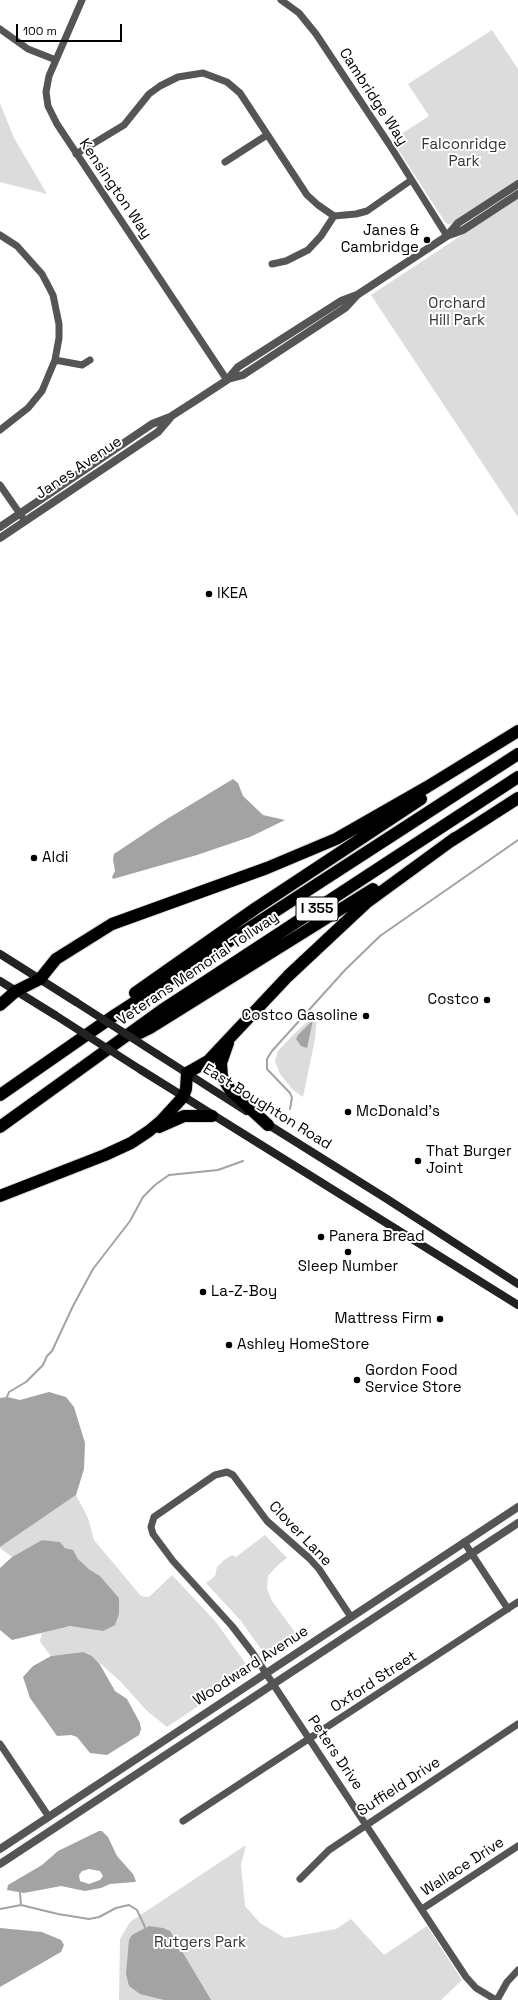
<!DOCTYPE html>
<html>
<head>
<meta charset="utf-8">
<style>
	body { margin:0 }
	#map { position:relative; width:518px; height:2000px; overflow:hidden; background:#fff; font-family:"Space Grotesk",sans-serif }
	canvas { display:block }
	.scale { position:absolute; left:16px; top:24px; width:106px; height:18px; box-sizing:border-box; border:2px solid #000; border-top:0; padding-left:5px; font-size:12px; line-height:14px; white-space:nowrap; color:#000; -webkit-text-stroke:3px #fff; paint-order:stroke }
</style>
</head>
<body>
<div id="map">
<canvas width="518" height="2000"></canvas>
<div class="scale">100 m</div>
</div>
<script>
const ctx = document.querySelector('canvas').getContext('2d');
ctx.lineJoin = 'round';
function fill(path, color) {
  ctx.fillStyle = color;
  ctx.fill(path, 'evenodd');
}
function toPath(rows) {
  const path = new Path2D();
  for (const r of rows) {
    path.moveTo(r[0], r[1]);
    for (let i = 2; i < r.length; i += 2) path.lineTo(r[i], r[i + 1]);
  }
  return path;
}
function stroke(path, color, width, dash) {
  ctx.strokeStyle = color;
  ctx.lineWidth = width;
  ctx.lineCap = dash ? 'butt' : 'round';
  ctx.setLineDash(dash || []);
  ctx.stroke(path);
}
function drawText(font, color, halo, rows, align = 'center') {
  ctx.font = font + ' "Space Grotesk",sans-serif';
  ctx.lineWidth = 4;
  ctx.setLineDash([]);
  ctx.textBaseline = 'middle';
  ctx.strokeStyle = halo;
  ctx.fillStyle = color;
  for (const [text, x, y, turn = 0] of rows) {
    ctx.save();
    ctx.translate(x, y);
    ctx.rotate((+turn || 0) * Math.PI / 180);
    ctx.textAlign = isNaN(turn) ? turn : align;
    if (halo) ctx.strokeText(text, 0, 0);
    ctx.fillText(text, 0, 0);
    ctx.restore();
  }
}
fill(toPath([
	[492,30,518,69,518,181,455,223,448,224,445,222,392,140,429,116,408,84],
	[0,103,14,138,47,194,0,182],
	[518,198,518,517,371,295],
	[317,1013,315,1039,303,1097,293,1090,280,1074,275,1061,278,1051,292,1036],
	[76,1495,88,1518,94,1540,141,1596,149,1597,172,1575,216,1622,251,1671,167,1727,146,1710,120,1681,92,1656,83,1652,51,1656,41,1643,40,1640,42,1633,62,1627,76,1626,103,1631,119,1598,100,1576,90,1570,78,1559,73,1551,65,1548,60,1542,42,1540,12,1557,0,1548,0,1547],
	[265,1535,287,1558,278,1565,268,1576,267,1589,272,1601,300,1639,268,1659,241,1621,206,1583,215,1576,217,1567,224,1560,232,1555,236,1557],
	[246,1845,241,1865,245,1906,260,1923,285,1938,336,1929,351,1919,384,1955,427,1926,462,1980,441,2000,119,2000,120,1939,130,1922]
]), '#dcdcdc');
fill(toPath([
	[233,779,238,783,243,796,263,815,285,820,250,837,197,855,113,879,112,877,115,871,113,859,114,854,162,822],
	[313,1020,307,1048,301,1046,296,1039,298,1035],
	[49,1392,66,1397,74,1407,85,1443,84,1469,76,1495,0,1547,0,1398,7,1397,20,1400],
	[42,1540,60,1542,65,1548,73,1550,78,1559,90,1570,100,1576,119,1598,119,1614,115,1625,103,1631,70,1626,12,1640,0,1630,0,1568,12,1557],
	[83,1652,92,1656,99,1663,115,1691,127,1699,140,1723,141,1729,139,1735,107,1755,90,1753,77,1737,71,1735,57,1736,30,1698,23,1677,33,1666,51,1656],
	[99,1831,102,1831,108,1837,117,1856,133,1874,136,1881,135,1882,110,1884,101,1888,85,1891,61,1886,24,1893,7,1890,8,1885,42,1865,58,1851],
	[89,1869,100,1871,103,1876,100,1880,89,1884,80,1881,79,1875,82,1871],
	[149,1926,163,1928,170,1931,211,2000,164,2000,140,1994,129,1986,126,1974,129,1940,132,1935],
	[0,1928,42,1932,61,1940,64,1945,61,1952,0,1987]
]), '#a3a3a3');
stroke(toPath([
	[290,1109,292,1098,290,1093,267,1069,267,1059,272,1051,345,970,380,936,518,840],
	[7,1397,9,1392,26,1382,43,1365,47,1356,52,1351,73,1306,93,1269,130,1221,143,1197,155,1185,169,1175,218,1170,243,1161],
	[20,1893,21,1905],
	[0,1909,21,1905,58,1914,89,1919,99,1917,116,1908,129,1905,137,1910,145,1927]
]), '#a3a3a3', 2);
const motorway = toPath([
	[448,843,518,798],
	[135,993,256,908,421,799],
	[0,1005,16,991,40,979,56,959,112,924,267,868,336,839,427,787,518,731],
	[140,1033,150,1028,373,889],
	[228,1043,221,1063,222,1077,231,1091,268,1125],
	[0,1095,115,1015,518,754],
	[0,1127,162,1010,518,777],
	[159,1127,184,1116,212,1116],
	[0,1196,105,1155,131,1143,149,1131,161,1121,183,1097,186,1089,187,1073,208,1061,288,976,366,903,455,838]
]);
stroke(motorway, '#dbdbdb', 14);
stroke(toPath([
	[82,0,49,76,46,92,48,106,57,124,227,380],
	[281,0,299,13,316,34,389,144,447,236],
	[0,29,28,49,56,60],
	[76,154,124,125,149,94,160,86,178,77,203,73,227,82,240,93,307,195,318,205,334,216,356,214,367,211,410,181],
	[225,162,267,135],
	[0,235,17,246,42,274,53,295,59,324,59,338,55,360,42,391,28,408,0,430],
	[272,264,286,261,308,250,321,236,334,216],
	[55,360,82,365,90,360],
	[0,485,25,521],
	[464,1542,508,1609],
	[351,1617,319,1569,309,1558,267,1521,233,1475,227,1472,215,1475,154,1517,151,1527,153,1534,173,1561,232,1626,252,1652,466,1977,476,1988,496,2000],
	[0,1744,49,1817],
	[183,1821,518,1602],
	[300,1879,329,1850,518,1724],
	[422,1909,518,1846],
	[497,2000,507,1982,518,1970]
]), '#555', 7);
stroke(toPath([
	[449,235,463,230,518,194],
	[228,379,243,375,345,308,357,295,447,236,458,223,518,184],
	[0,527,152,424,170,417,198,399,227,380,238,367,341,301,357,295],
	[0,538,158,432,170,418],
	[0,1849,518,1507],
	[0,1864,518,1523]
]), '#555', 8);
stroke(toPath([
	[0,954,76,1002],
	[0,981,55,1015],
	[157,1054,246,1111],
	[141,1070,518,1305],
	[264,1122,387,1199,518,1284]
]), '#222', 8);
stroke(motorway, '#000', 12);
stroke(toPath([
	[76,1002,157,1054],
	[55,1015,141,1070]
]), '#222', 8);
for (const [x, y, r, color] of [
	[427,240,4,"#000"],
	[209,594,4,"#000"],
	[34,858,4,"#000"],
	[487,1000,4,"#000"],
	[366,1016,4,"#000"],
	[348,1112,4,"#000"],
	[418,1161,4,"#000"],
	[321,1237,4,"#000"],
	[348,1252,4,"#000"],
	[203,1292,4,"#000"],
	[440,1319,4,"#000"],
	[229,1345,4,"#000"],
	[357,1380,4,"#000"]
]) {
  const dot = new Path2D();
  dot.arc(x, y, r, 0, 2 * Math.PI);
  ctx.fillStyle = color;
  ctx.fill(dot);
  stroke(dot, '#fff', 1.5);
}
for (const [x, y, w] of [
	[317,909,42]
]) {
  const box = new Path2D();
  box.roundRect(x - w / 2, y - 12, w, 24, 3);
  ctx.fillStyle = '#fff';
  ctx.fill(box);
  stroke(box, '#000', 1);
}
drawText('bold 14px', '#000', null, [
	["I 355",317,909]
]);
drawText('15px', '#000', '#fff', [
	["Cambridge Way",373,97,57],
	["Kensington Way",115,189,56],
	["Janes Avenue",79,468,-34],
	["Veterans Memorial Tollway",198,969,-34],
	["East Boughton Road",267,1107,32],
	["Clover Lane",300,1534,46],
	["Woodward Avenue",251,1666,-33],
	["Oxford Street",374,1682,-33],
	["Peters Drive",335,1753,56],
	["Suffield Drive",399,1787,-33],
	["Wallace Drive",463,1867,-33]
]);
drawText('15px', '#333', '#fff', [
	["Falconridge",464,145],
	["Park",464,162],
	["Orchard",457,304],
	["Hill Park",457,321],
	["Rutgers Park",200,1943]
]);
drawText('15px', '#000', '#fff', [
	["Janes &",419,231,"right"],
	["Cambridge",419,248,"right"],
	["IKEA",217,594],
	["Aldi",42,858],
	["Costco",479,1000,"right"],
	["Costco Gasoline",358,1016,"right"],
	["McDonald's",356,1112],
	["That Burger",426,1152],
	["Joint",426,1169],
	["Panera Bread",329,1237],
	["Sleep Number",348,1267,"center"],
	["La-Z-Boy",211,1292],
	["Mattress Firm",432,1319,"right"],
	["Ashley HomeStore",237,1345],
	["Gordon Food",365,1371],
	["Service Store",365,1388]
], 'left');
</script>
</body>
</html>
